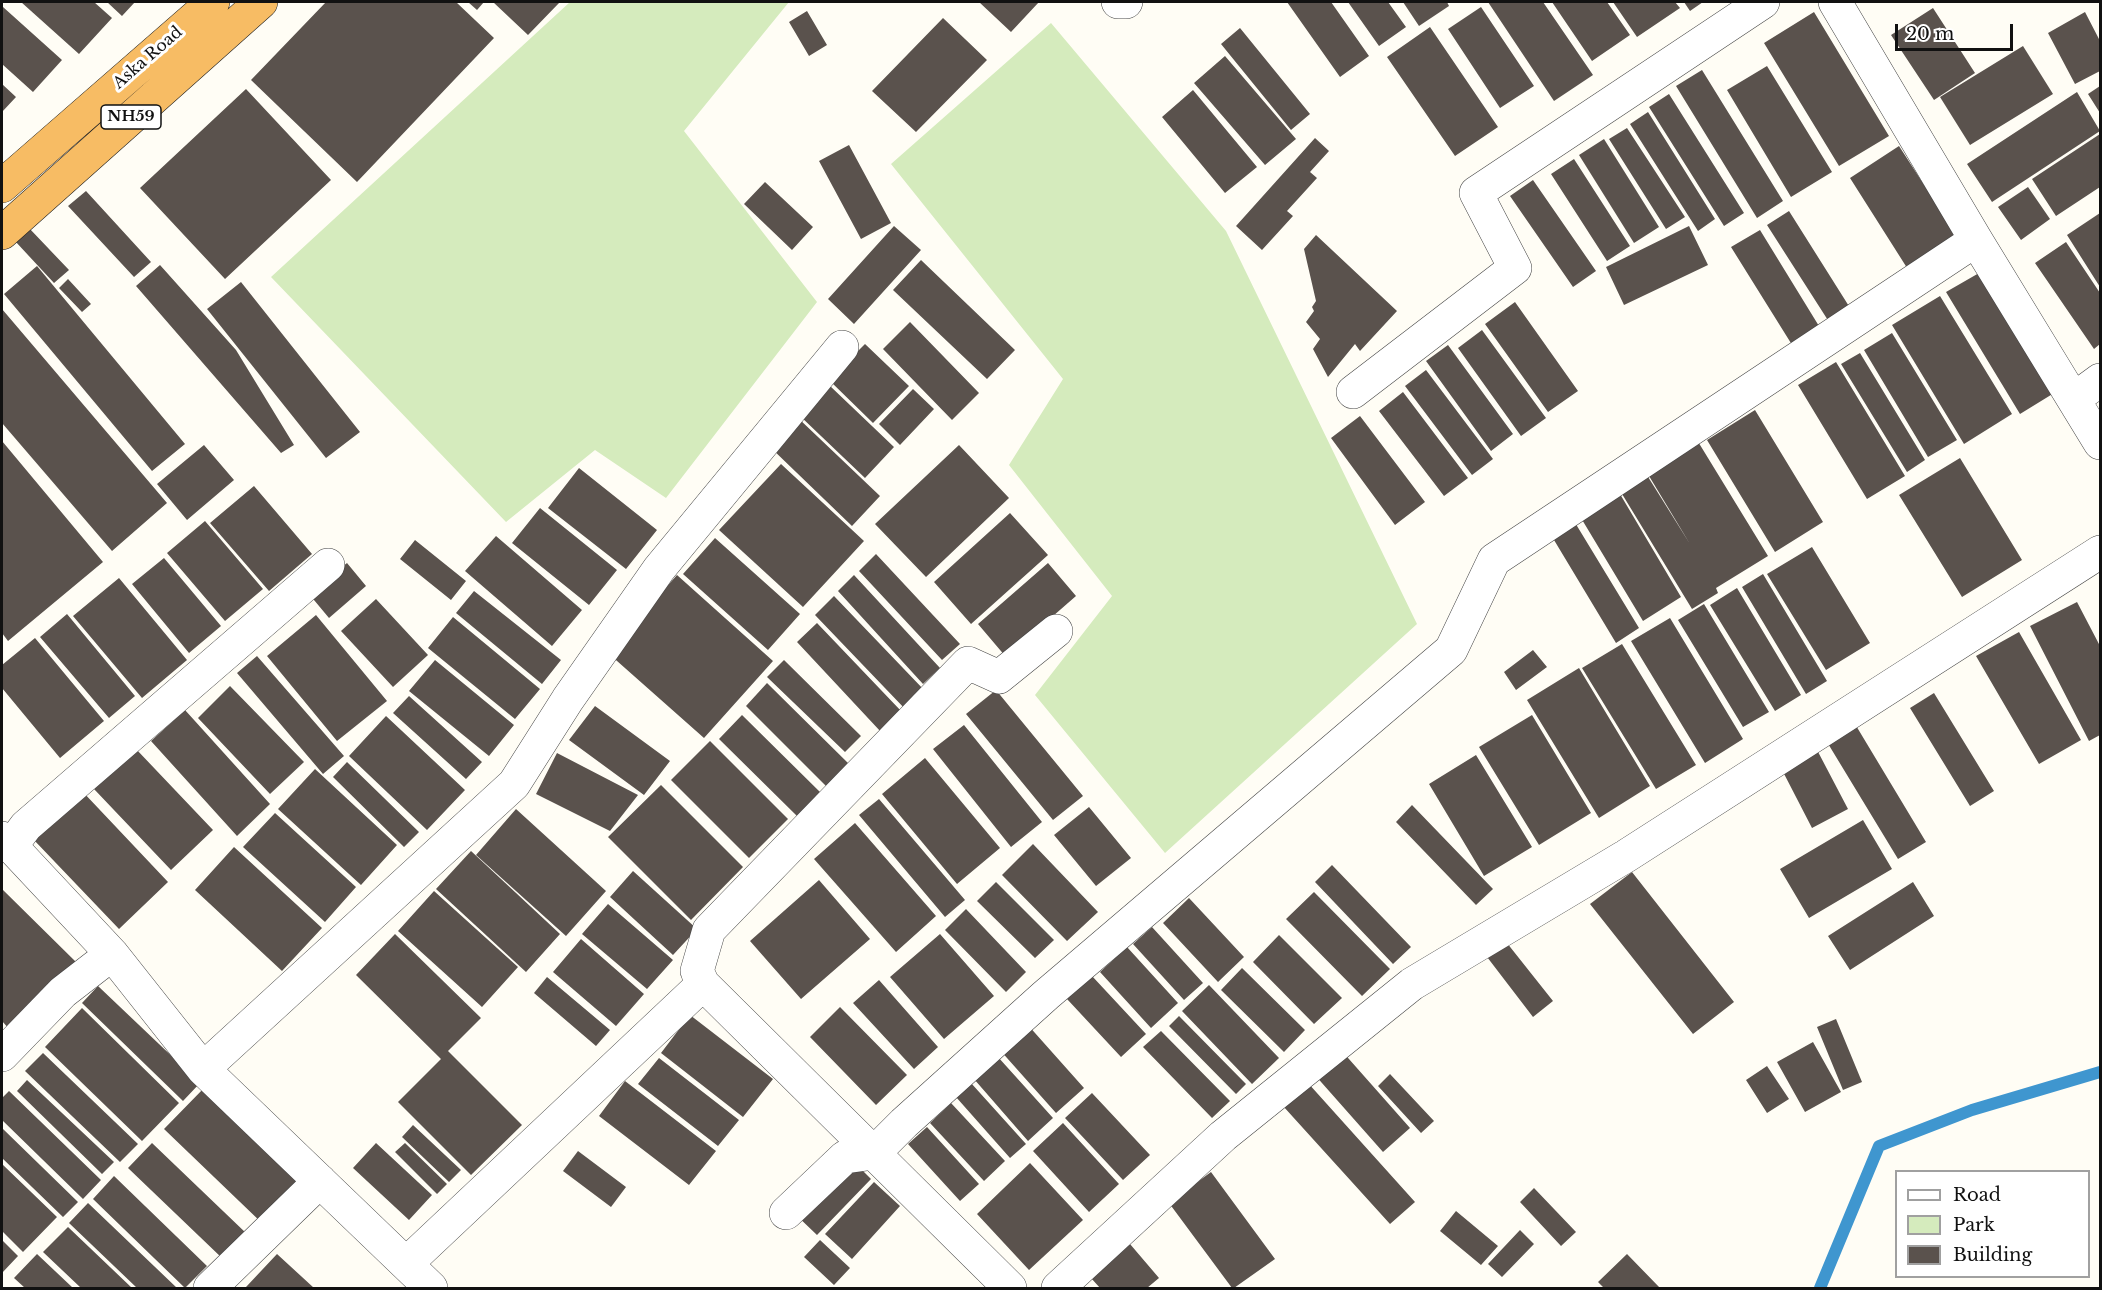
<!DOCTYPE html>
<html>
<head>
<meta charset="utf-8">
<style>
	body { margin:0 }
	#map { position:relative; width:2102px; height:1290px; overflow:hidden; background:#fffdf5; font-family:"Libre Baskerville",serif }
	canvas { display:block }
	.frame { position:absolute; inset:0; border:3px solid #111; pointer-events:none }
	.legend { position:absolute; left:1895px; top:1170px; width:195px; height:108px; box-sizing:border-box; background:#fff; border:2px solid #a0a0a0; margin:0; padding:8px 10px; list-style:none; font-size:18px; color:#111 }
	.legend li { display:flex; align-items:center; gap:12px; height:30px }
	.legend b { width:30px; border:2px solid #a0a0a0 }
	.scale { position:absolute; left:1895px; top:24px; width:118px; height:27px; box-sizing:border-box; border:3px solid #111; border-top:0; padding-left:8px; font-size:18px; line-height:21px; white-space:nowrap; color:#111; -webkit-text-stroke:4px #fff; paint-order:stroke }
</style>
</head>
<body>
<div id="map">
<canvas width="2102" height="1290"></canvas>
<div class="frame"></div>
<ul class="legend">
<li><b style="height:8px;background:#fff"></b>Road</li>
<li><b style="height:16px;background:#d5ebbd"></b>Park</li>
<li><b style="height:16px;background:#5a524d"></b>Building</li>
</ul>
<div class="scale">20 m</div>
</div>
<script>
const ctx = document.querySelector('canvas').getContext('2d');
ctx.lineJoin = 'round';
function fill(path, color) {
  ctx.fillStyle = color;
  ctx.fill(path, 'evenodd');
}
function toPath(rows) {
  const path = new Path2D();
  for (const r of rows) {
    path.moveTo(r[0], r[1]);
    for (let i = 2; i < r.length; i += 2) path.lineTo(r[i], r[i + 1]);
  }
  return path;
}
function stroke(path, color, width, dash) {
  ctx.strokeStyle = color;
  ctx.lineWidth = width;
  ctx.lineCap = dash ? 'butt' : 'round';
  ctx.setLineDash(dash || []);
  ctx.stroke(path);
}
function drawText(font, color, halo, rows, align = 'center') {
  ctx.font = font + ' "Libre Baskerville",serif';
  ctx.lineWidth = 6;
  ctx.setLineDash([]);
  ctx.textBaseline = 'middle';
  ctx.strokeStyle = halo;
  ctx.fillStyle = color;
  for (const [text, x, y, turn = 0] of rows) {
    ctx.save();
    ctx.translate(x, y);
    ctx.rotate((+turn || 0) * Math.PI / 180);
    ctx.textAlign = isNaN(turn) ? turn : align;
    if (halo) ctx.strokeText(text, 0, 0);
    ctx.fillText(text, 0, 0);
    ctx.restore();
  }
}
fill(toPath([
	[570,2,789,2,684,131,817,302,666,498,595,450,506,522,271,277],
	[1051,23,1226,231,1417,624,1165,853,1035,695,1112,596,1009,465,1063,379,891,164]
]), '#d5ebbd');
stroke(toPath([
	[1820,1288,1879,1146,1972,1110,2100,1072]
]), '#3f96cf', 12);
fill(toPath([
	[21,2,94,2,112,18,79,54],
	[107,2,135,2,122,16],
	[326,2,456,2,494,38,357,182,251,80],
	[468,2,484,2,477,10],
	[493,2,560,2,528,35],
	[979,2,1039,2,1011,32],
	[1287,2,1331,2,1369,56,1340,77],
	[1348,2,1388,2,1406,27,1379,46],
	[1403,2,1447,2,1449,6,1419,26],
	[1488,2,1543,2,1593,75,1554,101],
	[1552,2,1607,2,1630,35,1592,61],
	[1613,2,1675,2,1680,8,1637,37],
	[1684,2,1703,2,1690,11],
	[3,7,62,60,33,92,2,64],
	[1481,7,1534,86,1500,108,1448,29],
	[1933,8,1975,73,1934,100,1891,35],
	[807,11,827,45,809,56,789,22],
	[1814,12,1889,136,1839,166,1764,43],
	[2085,12,2100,41,2100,71,2075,84,2048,33],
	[943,18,987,60,916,132,872,91],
	[1430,27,1498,127,1455,156,1387,57],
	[1240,28,1310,114,1291,130,1221,44],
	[2023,46,2053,94,1970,145,1940,97],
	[1225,56,1296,139,1265,165,1194,83],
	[1767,66,1832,172,1791,197,1727,90],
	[1702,70,1783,201,1757,218,1676,86],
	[2,84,16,97,2,112],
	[2100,86,2100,113,2088,94],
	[246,89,331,180,225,279,140,188],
	[1193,90,1257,167,1225,193,1162,117],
	[2077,92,2100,131,1992,202,1967,164],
	[1669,94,1744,213,1724,226,1649,107],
	[1648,112,1715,219,1698,231,1630,124],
	[1627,128,1685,217,1666,229,1609,139],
	[2100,134,2100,187,2056,216,2032,179],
	[1315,138,1329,151,1310,172,1317,178,1287,211,1293,216,1262,250,1236,226],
	[1604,139,1659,227,1634,243,1579,155],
	[849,145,891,223,861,239,819,161],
	[1899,146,1959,239,1909,271,1850,178],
	[1574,159,1630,246,1607,261,1551,174],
	[1533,180,1596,271,1573,287,1510,196],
	[765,182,813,227,792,250,744,204],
	[2028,187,2050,219,2021,240,1998,207],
	[86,191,151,262,134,277,68,206],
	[1789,211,1852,311,1831,325,1767,225],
	[2100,213,2100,287,2067,235],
	[894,226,921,250,854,324,828,299],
	[1689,226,1708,265,1624,305,1606,267],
	[29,228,69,270,54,283,15,241],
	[1760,230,1822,331,1794,348,1731,247],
	[1316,235,1397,311,1360,351,1355,344,1328,377,1313,349,1320,339,1306,322,1314,311,1312,307,1316,301,1304,249],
	[2066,242,2100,293,2100,344,2094,349,2035,263],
	[921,260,1015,350,987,379,893,290],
	[160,265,236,350,294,445,281,453,136,286],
	[37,266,185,444,152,471,4,294],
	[1986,269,2059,390,2020,414,1946,292],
	[68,279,91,304,82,312,59,288],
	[241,282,360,432,326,458,207,309],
	[1940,296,2012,414,1964,444,1892,325],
	[1515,302,1578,391,1548,412,1485,324],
	[2,309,167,503,112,551,2,423],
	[910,322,979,393,952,420,883,349],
	[1482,330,1546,418,1521,436,1458,348],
	[1892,333,1957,440,1928,457,1864,350],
	[865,344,909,386,873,423,829,380],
	[1448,345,1513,434,1491,451,1426,361],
	[1860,353,1925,460,1907,472,1841,364],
	[1836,362,1905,476,1867,499,1798,385],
	[1426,370,1493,459,1472,475,1405,386],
	[829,385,894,447,865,478,799,415],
	[913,389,934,409,900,445,879,424],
	[1403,392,1468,478,1444,496,1379,411],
	[1755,410,1823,522,1775,552,1707,440],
	[1360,416,1425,502,1395,525,1331,438],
	[797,417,880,496,852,526,769,446],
	[1697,440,1768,556,1716,588,1718,593,1692,609,1619,489,1645,472,1690,544,1646,471],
	[2,441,103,562,8,641,2,633],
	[204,445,234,480,187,520,157,484],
	[959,445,1009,498,926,577,875,524],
	[1960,458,2022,560,1962,597,1899,495],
	[781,464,864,541,803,607,719,530],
	[579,468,657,530,626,569,548,508],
	[254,486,312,554,269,591,210,523],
	[1620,494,1681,597,1643,621,1581,518],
	[540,508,617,570,589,605,512,543],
	[1010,513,1048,555,971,624,934,582],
	[205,521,263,589,225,621,167,553],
	[1574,521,1639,628,1616,643,1551,535],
	[496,536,582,610,552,646,465,571],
	[715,538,800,614,768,650,683,574],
	[415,540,466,581,451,600,400,559],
	[1812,547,1870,643,1826,670,1767,574],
	[876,554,960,644,942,660,859,571],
	[164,558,221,626,189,653,132,584],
	[347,563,366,586,329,618,309,594],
	[1048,563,1076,596,1006,657,978,624],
	[1763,574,1827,681,1806,694,1742,587],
	[677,575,773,661,704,738,608,653],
	[854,575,940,668,923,684,838,591],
	[119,578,187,660,142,698,73,616],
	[1737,588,1801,695,1775,711,1710,605],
	[474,591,561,660,542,684,456,613],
	[834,596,926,692,907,711,815,615],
	[376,599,428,655,393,687,341,631],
	[2077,602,2100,646,2100,735,2089,741,2030,626],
	[1704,604,1769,712,1743,727,1678,620],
	[67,614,135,696,109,718,40,637],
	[316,615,387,701,337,741,267,656],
	[453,617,540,689,515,719,428,648],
	[1670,618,1743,739,1705,763,1631,641],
	[817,623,902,712,881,732,797,642],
	[2019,632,2081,740,2039,764,1976,656],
	[35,638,104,721,60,758,2,688,2,665],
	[1622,644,1696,765,1656,789,1582,668],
	[1533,650,1547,667,1516,690,1504,672],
	[257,656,344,756,323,774,237,673],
	[435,660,514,725,489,756,409,691],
	[784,660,861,736,845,752,767,677],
	[1579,668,1650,786,1599,818,1527,700],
	[767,683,850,765,828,788,746,706],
	[230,686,304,762,270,794,198,718],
	[996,690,1083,796,1053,820,966,714],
	[1934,693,1994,791,1970,806,1910,708],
	[409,696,482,762,466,779,393,713],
	[595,706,670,761,644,795,569,740],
	[185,710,270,804,237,836,151,741],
	[742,715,821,793,797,816,719,739],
	[1532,715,1591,813,1539,845,1479,747],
	[386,716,465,790,427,830,349,756],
	[1855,724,1926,842,1898,859,1827,742],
	[964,725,1042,822,1011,847,933,749],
	[710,741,788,819,749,858,671,780],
	[1816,748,1848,809,1812,828,1780,766],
	[136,749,213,830,171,870,94,789],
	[557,753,638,795,610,831,536,794],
	[1476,755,1532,847,1484,876,1429,784],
	[925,758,1000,848,957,884,882,794],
	[347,762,419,832,404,847,333,777],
	[315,769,397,845,361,885,278,809],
	[661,785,743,867,691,920,608,837],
	[82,791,168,882,119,929,33,839],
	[879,799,965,900,945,917,859,815],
	[1412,805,1493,889,1476,905,1396,822],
	[1089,807,1131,858,1096,886,1054,835],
	[516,809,606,891,566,936,476,855],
	[275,813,356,887,325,922,243,847],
	[1863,820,1892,869,1809,918,1780,869],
	[855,823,936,916,896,952,814,859],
	[1033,844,1098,912,1067,941,1002,875],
	[234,847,322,928,282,971,195,890],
	[471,851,560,934,526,972,436,889],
	[1332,865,1411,947,1393,964,1315,882],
	[633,871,697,929,673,955,610,897],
	[1632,872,1734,1002,1693,1034,1590,904],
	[819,880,870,939,801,999,750,941],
	[996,882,1054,940,1035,958,977,901],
	[1913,882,1934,916,1850,970,1828,936],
	[2,889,76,962,10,1030,2,1021],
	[434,891,518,967,482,1007,398,931],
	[1314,892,1390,969,1362,996,1286,919],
	[1189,898,1244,957,1218,982,1163,923],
	[608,904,673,960,647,989,582,934],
	[966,909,1026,972,1006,992,945,930],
	[1152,927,1203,983,1184,1000,1133,944],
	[395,934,481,1018,448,1051,522,1125,471,1175,398,1102,441,1059,356,975],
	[940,934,994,996,944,1039,890,977],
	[1279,935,1342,998,1314,1024,1253,962],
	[1503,938,1553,1001,1533,1017,1484,953],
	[581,939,644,994,616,1026,553,972],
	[1127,947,1178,1003,1151,1028,1100,972],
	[1242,968,1305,1030,1284,1052,1221,990],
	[1092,976,1146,1034,1121,1057,1067,999],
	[547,977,610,1030,596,1046,534,993],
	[879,980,938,1047,914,1069,853,1003],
	[1209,985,1279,1058,1252,1084,1182,1011],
	[98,986,200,1083,183,1101,82,1003],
	[840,1007,907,1075,876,1105,810,1037],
	[82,1008,179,1103,142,1141,45,1047],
	[690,1015,773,1079,743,1117,661,1053],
	[1179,1016,1246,1084,1236,1094,1169,1026],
	[1836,1019,1862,1082,1843,1090,1817,1027],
	[1027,1024,1084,1088,1056,1113,999,1049],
	[1161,1031,1230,1101,1212,1118,1143,1047],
	[1813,1042,1841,1092,1805,1112,1777,1062],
	[1341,1050,1410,1128,1383,1152,1314,1074],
	[43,1053,138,1144,120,1162,25,1071],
	[998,1057,1053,1118,1028,1141,974,1079],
	[659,1058,739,1120,718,1146,638,1084],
	[1767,1066,1789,1099,1767,1113,1746,1080],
	[1390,1074,1434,1121,1421,1133,1378,1086],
	[27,1080,114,1162,102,1174,17,1091],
	[625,1081,716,1151,689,1185,599,1116],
	[971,1083,1026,1144,1010,1158,956,1097],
	[1308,1083,1415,1202,1390,1224,1283,1106],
	[205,1087,304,1182,264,1225,164,1129],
	[9,1091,101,1180,83,1199,2,1120,2,1098],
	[1092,1093,1150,1155,1123,1180,1065,1118],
	[951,1103,1005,1161,984,1181,930,1123],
	[1063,1123,1119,1184,1089,1212,1033,1151],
	[413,1125,461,1170,449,1182,402,1137],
	[927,1127,979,1184,960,1201,908,1144],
	[2,1128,78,1202,63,1217,2,1158],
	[152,1143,247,1234,223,1259,128,1168],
	[376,1143,432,1195,409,1220,353,1168],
	[405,1143,447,1184,437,1194,395,1152],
	[578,1151,626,1187,611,1207,563,1171],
	[849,1157,871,1179,817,1235,794,1213],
	[1030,1163,1083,1220,1029,1270,977,1214],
	[2,1164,57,1217,23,1252,2,1231],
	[1211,1172,1275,1259,1234,1288,1232,1288,1169,1203],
	[114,1176,207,1266,185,1288,93,1199],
	[874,1182,900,1206,852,1259,825,1234],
	[1534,1188,1576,1232,1561,1246,1520,1202],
	[88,1203,177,1288,137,1288,69,1223],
	[1456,1211,1498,1246,1481,1265,1440,1231],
	[68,1227,132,1288,81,1288,43,1252],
	[1520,1230,1534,1244,1502,1277,1488,1264],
	[2,1240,18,1256,2,1273],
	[820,1240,850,1268,834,1285,804,1257],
	[1130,1244,1159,1278,1147,1288,1100,1288,1091,1278],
	[37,1254,73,1288,25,1288,14,1278],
	[277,1254,314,1288,246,1287],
	[1627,1254,1660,1288,1604,1288,1598,1282]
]), '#5a524d');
const minor = toPath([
	[1118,2,1126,2],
	[1835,2,1976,240,2100,443],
	[1353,392,1515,268,1476,193,1763,2],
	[2074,399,2100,380],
	[2,838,11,846,112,954,203,1069,406,1264,703,984,1010,1288],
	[11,846,26,826,328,565],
	[703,984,697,971,709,930,968,663,999,677,1056,631],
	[2,1055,63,992,112,954],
	[203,1069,514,784,568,699,659,569,842,347],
	[786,1213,845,1157,874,1153,904,1123,1046,995,1451,650,1494,560,1976,240],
	[406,1264,431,1288],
	[210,1288,320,1181],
	[1058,1288,1223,1136,1412,984,1626,856,2100,552]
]);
const trunk = toPath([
	[2,186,213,2],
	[2,233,261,2]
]);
stroke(minor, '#444', 34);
stroke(trunk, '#222', 34);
stroke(minor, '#fff', 33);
stroke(trunk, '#f7bc64', 33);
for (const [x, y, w] of [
	[131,117,60]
]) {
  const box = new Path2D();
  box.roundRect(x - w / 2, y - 12, w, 24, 4.5);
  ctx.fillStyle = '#fff';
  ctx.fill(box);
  stroke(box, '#111', 1.5);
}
drawText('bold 15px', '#111', null, [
	["NH59",131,117]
]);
drawText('16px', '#111', '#fff', [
	["Aska Road",148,58,-41]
]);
</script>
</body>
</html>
